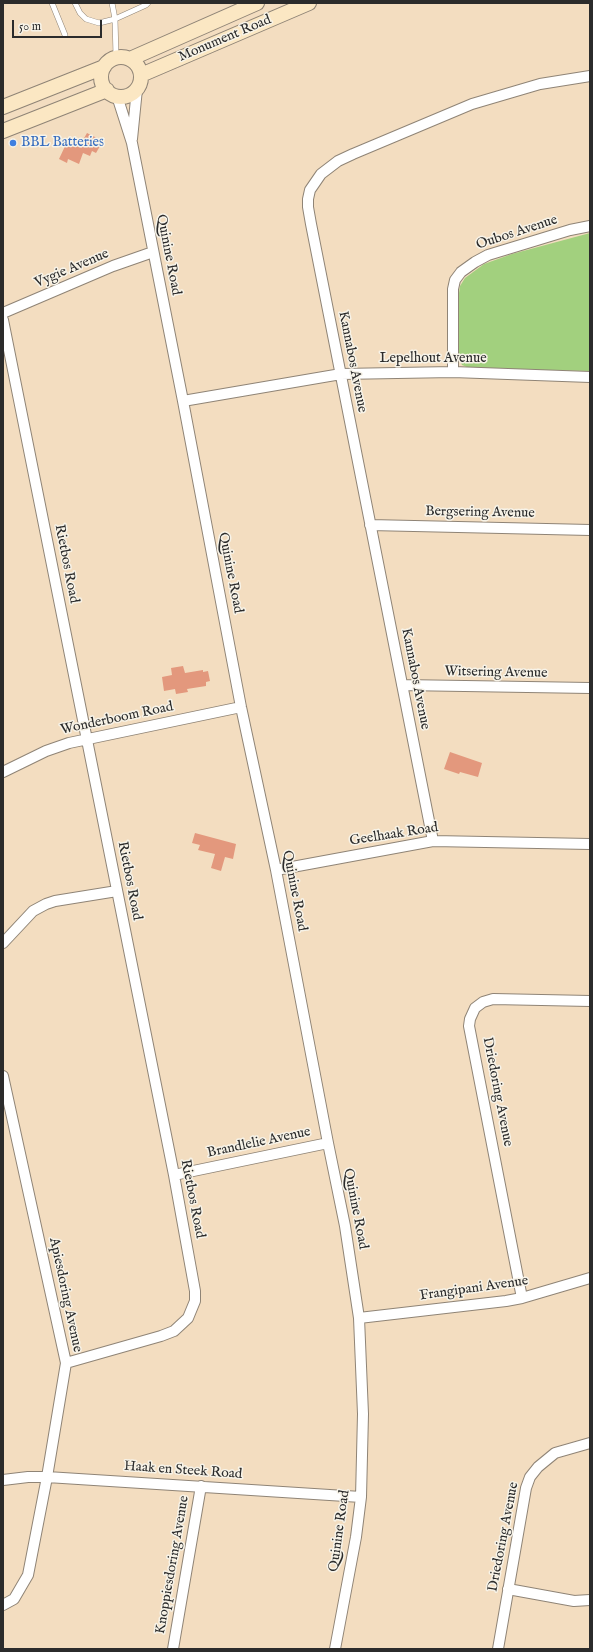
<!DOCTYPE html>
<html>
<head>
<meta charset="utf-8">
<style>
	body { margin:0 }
	#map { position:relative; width:593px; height:1652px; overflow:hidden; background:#f3ddc0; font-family:"IM FELL English",serif }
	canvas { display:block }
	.frame { position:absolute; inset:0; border:4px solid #2b2b2b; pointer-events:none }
	.scale { position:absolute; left:12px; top:20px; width:90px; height:18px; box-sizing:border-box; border:2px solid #2b2b2b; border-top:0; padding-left:5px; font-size:12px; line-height:14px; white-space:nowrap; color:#2b2b2b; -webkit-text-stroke:3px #f7f3e8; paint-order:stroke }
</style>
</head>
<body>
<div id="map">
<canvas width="593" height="1652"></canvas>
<div class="frame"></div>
<div class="scale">50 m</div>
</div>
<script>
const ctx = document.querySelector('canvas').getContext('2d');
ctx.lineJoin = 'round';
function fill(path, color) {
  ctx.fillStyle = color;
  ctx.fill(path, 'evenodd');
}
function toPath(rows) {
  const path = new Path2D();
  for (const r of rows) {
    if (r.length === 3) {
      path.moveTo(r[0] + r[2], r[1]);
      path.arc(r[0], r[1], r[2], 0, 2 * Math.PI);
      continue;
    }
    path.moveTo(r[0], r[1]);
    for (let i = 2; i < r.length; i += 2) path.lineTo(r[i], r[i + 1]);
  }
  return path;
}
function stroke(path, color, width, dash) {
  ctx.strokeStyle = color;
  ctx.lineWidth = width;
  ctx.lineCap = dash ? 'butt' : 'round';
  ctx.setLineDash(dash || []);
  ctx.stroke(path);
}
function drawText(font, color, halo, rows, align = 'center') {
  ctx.font = font + ' "IM FELL English",serif';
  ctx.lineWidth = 3;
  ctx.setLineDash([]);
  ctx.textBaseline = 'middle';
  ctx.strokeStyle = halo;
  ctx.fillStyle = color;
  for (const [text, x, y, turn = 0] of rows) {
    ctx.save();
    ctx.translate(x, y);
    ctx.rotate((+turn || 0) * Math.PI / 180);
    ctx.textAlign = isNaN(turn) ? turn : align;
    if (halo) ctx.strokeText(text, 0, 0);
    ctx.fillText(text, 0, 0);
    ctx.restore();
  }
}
fill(toPath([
	[590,233,590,371,472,369,462,365,459,359,457,351,459,293,460,286,465,278,484,264,512,254]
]), '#a2d07e');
fill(toPath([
	[87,133,99,139,96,144,100,146,96,153,92,151,90,156,83,153,79,164,68,159,67,163,59,159,67,142,74,145,77,138,83,140],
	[183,666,185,673,203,670,203,672,208,671,210,681,206,682,206,686,187,689,188,692,176,694,175,689,164,691,162,677,172,675,171,668],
	[450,752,482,763,478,777,460,772,459,774,444,769],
	[195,833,236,844,233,859,225,857,221,871,211,868,215,854,198,850,200,845,192,843]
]), '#e3987d');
const service = toPath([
	[52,3,65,35],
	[75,3,80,13,86,19,99,23,115,19,146,5,148,3],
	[112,3,115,19,116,56,114,58]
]);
const minor = toPath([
	[117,96,132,143,183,401,241,707,276,870,328,1143,345,1226,359,1318,363,1414,361,1497,356,1537,335,1649],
	[132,139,137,89],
	[3,313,113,266,153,252],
	[3,320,174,1175,195,1291,195,1301,188,1318,174,1331,161,1336,66,1363],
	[453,372,453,289,455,280,461,272,475,262,488,255,570,230,590,226],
	[183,401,341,374,453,372,590,377],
	[370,525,590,530],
	[402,685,590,688],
	[3,772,46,751,69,743,241,707],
	[433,841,311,224,308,207,308,199,310,190,321,174,338,161,353,154,472,104,540,84,590,76],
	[276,870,433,841,590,844],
	[3,943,33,911,46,904,55,901,117,891],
	[3,1076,66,1363,47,1477,28,1575,14,1599,3,1605],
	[174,1175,328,1143],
	[522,1298,469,1026,470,1019,475,1008,483,1002,493,999,590,1001],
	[359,1318,506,1301,522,1298,590,1278],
	[3,1480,28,1477,47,1477,361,1497],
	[508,1589,574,1601,590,1600],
	[173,1649,201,1486],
	[498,1649,526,1488,530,1477,538,1467,555,1453,590,1443]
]);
const secondary = toPath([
	[121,77,20],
	[130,59,257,3],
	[141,75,309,3],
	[3,107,104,67],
	[3,131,107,90]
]);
stroke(service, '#8f8476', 6);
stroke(minor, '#8f8476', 12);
stroke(secondary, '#8f8476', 16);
stroke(service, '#fff', 5);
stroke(minor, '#fff', 10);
stroke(secondary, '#fbe7c3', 14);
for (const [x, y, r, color] of [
	[13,143,4,"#3f7fe0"]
]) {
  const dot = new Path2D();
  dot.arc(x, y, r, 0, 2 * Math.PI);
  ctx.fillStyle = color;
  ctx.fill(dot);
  stroke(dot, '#f7f3e8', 1.5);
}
drawText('14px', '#2b2b2b', '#f7f3e8', [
	["Monument Road",225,39,-23],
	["Oubos Avenue",517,233,-18],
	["Quinine Road",168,255,79],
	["Vygie Avenue",72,269,-23],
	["Lepelhout Avenue",433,359],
	["Kannabos Avenue",352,362,79],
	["Bergsering Avenue",480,513,1],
	["Rietbos Road",66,564,79],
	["Quinine Road",230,573,79],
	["Witsering Avenue",496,673,1],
	["Kannabos Avenue",415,679,79],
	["Wonderboom Road",117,719,-12],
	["Geelhaak Road",394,835,-9],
	["Rietbos Road",129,881,79],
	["Quinine Road",294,891,79],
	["Driedoring Avenue",497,1092,79],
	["Brandlelie Avenue",259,1143,-12],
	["Rietbos Road",192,1199,79],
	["Quinine Road",355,1209,79],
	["Frangipani Avenue",474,1289,-8],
	["Apiesdoring Avenue",65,1295,78],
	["Haak en Steek Road",183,1471,4],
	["Quinine Road",340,1531,-82],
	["Driedoring Avenue",504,1537,-79],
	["Knoppiesdoring Avenue",173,1565,-80]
]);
drawText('14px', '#366cbe', '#f7f3e8', [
	["BBL Batteries",21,143]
], 'left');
</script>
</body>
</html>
